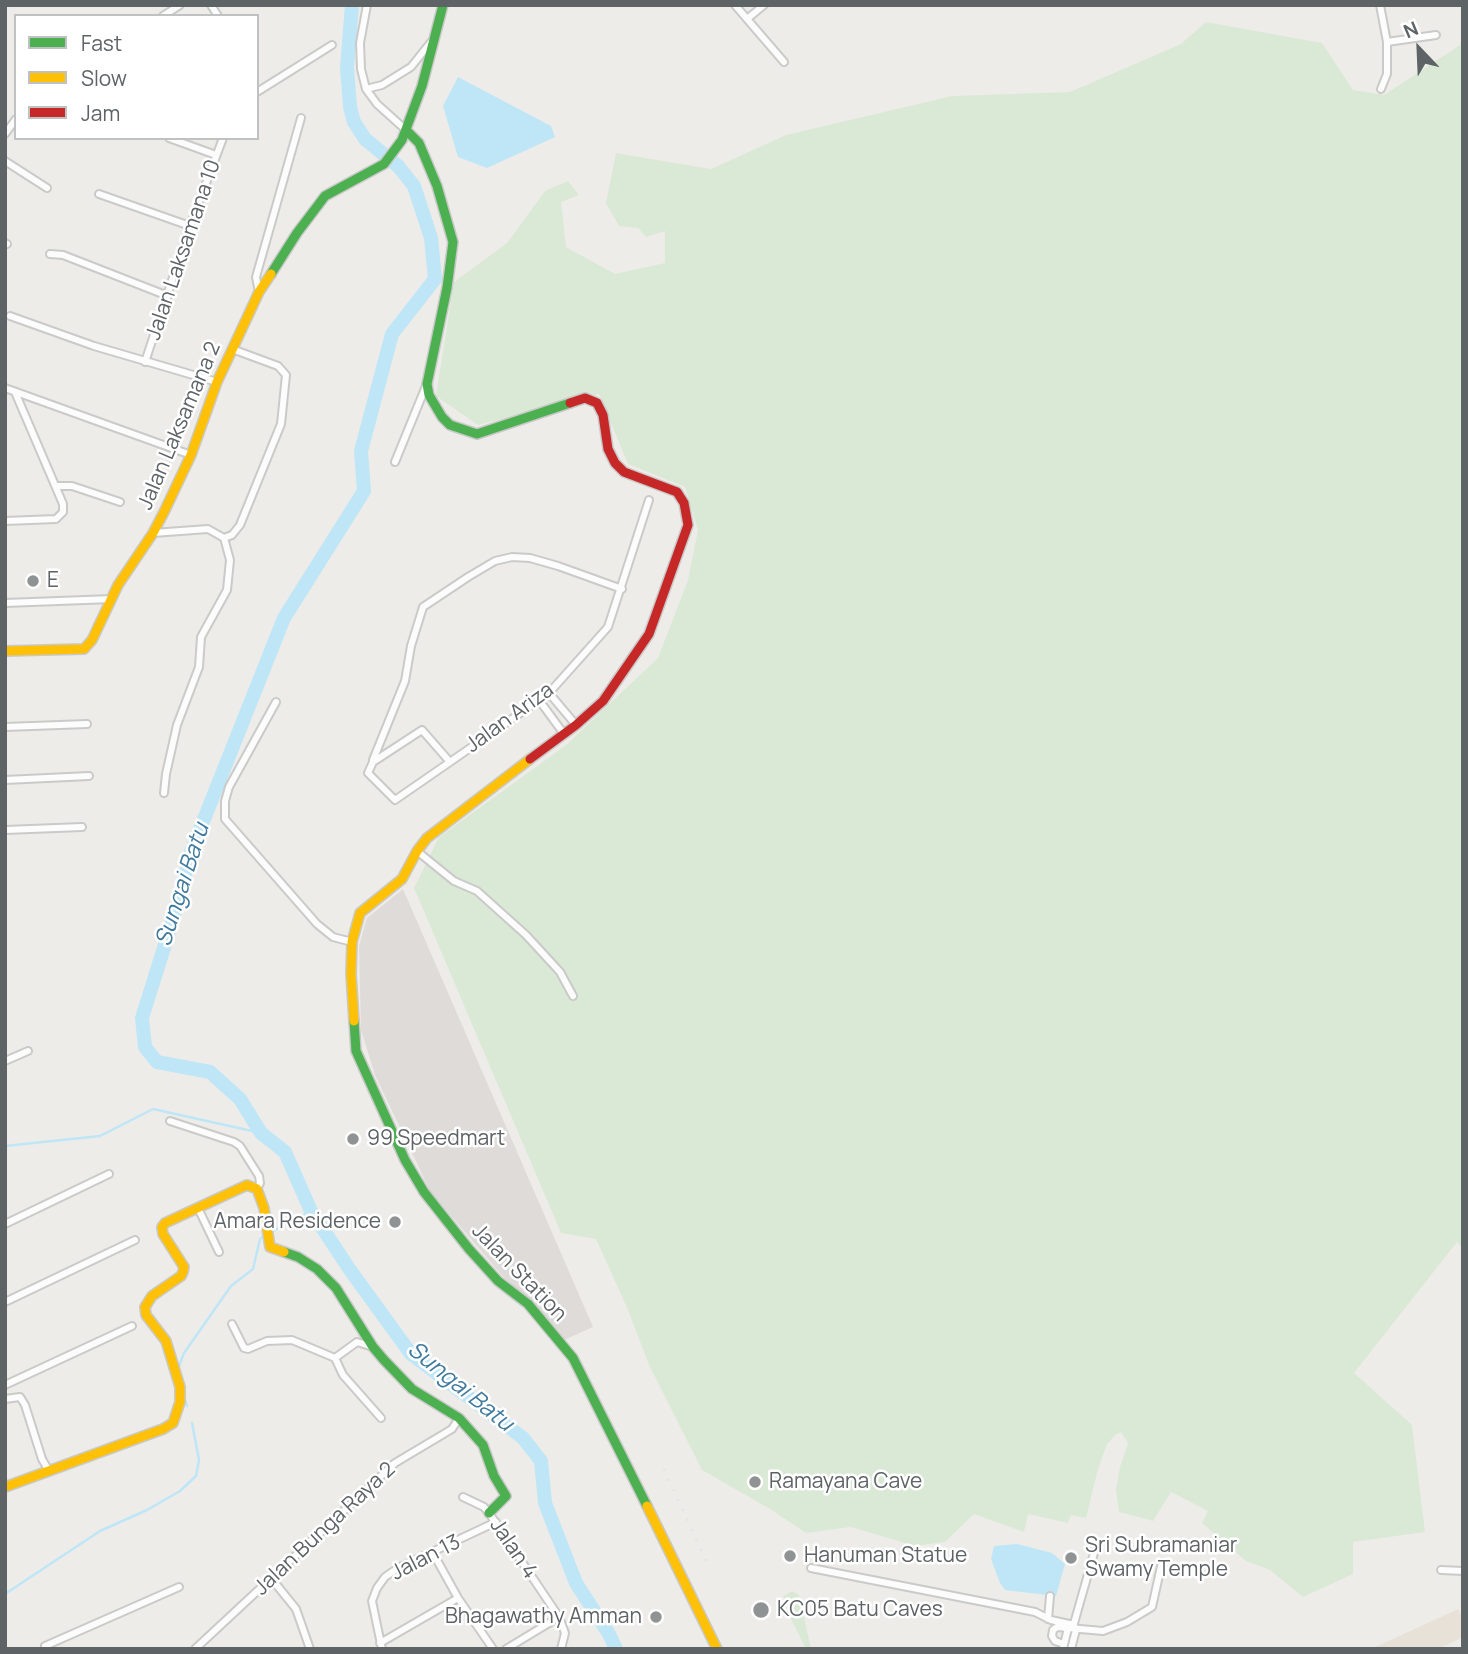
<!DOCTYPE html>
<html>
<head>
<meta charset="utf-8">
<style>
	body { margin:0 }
	#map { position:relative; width:1468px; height:1654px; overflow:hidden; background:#eeece9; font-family:Manrope,sans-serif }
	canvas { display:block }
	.frame { position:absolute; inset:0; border:7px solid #5e6366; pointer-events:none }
	.legend { position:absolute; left:14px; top:14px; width:245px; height:126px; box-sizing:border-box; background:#fff; border:2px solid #bfc1c2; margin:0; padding:9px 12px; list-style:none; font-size:21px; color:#5e6366 }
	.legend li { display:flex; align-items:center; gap:14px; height:35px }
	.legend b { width:35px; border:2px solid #bfc1c2 }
	.north { position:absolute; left:1384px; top:14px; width:70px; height:70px; -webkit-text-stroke:5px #fff; paint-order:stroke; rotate:337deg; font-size:19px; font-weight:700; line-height:28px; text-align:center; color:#5e6366 }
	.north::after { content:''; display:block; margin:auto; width:24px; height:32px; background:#5e6366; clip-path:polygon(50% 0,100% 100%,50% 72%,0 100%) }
</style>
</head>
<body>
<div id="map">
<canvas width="1468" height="1654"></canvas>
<div class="frame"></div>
<ul class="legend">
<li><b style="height:9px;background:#4caf50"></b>Fast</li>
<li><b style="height:9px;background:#ffc107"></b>Slow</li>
<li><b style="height:9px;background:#c62828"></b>Jam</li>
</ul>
<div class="north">N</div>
</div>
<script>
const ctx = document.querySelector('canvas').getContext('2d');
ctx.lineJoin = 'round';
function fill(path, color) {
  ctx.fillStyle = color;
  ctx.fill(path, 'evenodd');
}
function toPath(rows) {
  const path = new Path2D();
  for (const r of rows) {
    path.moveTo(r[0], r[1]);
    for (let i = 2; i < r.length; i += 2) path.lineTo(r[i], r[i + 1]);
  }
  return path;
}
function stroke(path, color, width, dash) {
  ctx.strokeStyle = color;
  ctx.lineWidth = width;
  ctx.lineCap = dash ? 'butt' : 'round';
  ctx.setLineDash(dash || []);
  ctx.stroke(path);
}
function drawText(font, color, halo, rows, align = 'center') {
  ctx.font = font + ' Manrope,sans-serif';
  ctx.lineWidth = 5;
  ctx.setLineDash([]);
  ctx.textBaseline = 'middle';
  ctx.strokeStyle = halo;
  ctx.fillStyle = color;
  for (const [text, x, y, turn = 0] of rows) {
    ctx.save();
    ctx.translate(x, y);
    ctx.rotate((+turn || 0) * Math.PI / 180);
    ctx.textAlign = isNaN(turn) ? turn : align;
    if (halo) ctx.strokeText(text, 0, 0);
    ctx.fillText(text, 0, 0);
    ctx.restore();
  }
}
fill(toPath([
	[1458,1609,1463,1618,1463,1637,1438,1649,1371,1649]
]), '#e7e1d7');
fill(toPath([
	[403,889,593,1327,564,1340,499,1272,430,1191,375,1075,361,1030,359,946,367,918]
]), '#dedbd9');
fill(toPath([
	[1206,22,1322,43,1353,90,1384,95,1460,45,1463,32,1463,1249,1457,1242,1354,1373,1412,1425,1425,1532,1353,1542,1353,1574,1303,1597,1270,1570,1246,1561,1202,1523,1208,1511,1171,1492,1153,1521,1119,1512,1116,1490,1120,1467,1128,1443,1121,1432,1115,1435,1107,1444,1098,1469,1086,1518,1071,1515,1068,1523,1028,1514,1024,1532,974,1514,945,1542,915,1546,851,1527,806,1533,770,1509,702,1470,649,1365,628,1310,596,1239,561,1233,414,888,439,837,565,746,658,658,688,580,698,530,685,487,628,464,599,394,478,425,436,396,454,282,507,243,545,191,568,181,579,195,561,202,566,247,615,274,665,263,665,231,646,237,638,228,619,226,606,203,616,153,711,169,786,135,952,96,1070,92,1181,44],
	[792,1591,798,1594,800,1599,811,1649,806,1649,784,1605,784,1596]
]), '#dae9d5');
fill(toPath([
	[458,77,551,126,555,137,487,168,458,157,443,106],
	[1017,1544,1052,1553,1065,1564,1056,1596,1005,1590,1000,1583,991,1559,994,1546]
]), '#bee6f6');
stroke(toPath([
	[5,1146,100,1136,153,1109,261,1133],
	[271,1232,311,1211],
	[178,1369,184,1353,231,1286,253,1269,260,1239,265,1235],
	[184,1396,187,1406],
	[5,1594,100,1531,147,1510,180,1491,196,1476,199,1460,192,1423]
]), '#bee6f6', 2.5);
stroke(toPath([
	[352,5,347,67,350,107,354,122,365,139,398,166,414,186,431,238,435,279,392,334,361,451,364,491,284,618,191,852,178,903,142,1018,145,1047,157,1062,210,1072,240,1099,261,1133,285,1152,311,1211,350,1270,411,1354,523,1438,541,1461,545,1503,576,1583,609,1634,616,1649]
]), '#bee6f6', 14);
stroke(toPath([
	[1096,1546,1098,1537]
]), '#cacac8', 6, [6, 3]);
const street = toPath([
	[211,5,218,16],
	[367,5,360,43,361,69,366,89,377,104,407,131],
	[735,5,784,62],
	[1380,5,1387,42,1436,35],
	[163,16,180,5],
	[747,19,764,5],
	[366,89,382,85,411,67,431,42],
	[1381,89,1387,74,1387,42],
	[257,92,332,45],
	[5,134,16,119],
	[169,138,216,155],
	[5,161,47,188],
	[99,194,190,226],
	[5,243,7,244],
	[50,254,63,255,168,296],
	[259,292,256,277,301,118],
	[10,316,94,346,217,382],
	[145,362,190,226,223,138],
	[5,388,191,455],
	[395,462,426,386],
	[56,486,72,486,120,502],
	[5,521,56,519,63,512,63,504,15,392],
	[153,533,208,529,224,538,232,535,240,525,281,424,286,375,278,366,232,349],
	[5,603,112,599],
	[549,693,576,725],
	[539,700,564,734],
	[276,702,229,787,225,801,225,819,317,924,333,937,352,942],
	[5,727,87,724],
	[373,760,405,681,411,646,423,607,468,577,495,561,512,557,530,558,558,566,622,589],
	[450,762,422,730,373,762,368,773,395,800,450,762,529,707,549,693,608,627,649,500],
	[5,780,89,776],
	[164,793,166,774,177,725,199,667,201,637,227,590,230,560,224,538],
	[5,830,82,827],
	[417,851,454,881,477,891,526,935,560,972,573,996],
	[5,1061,28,1051],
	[170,1121,234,1142,240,1146,259,1176,260,1183,257,1189],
	[198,1208,219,1252],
	[5,1224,109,1174],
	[5,1302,135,1240],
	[232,1324,244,1348,248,1349,267,1341,292,1340,335,1358,357,1342,373,1347],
	[335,1358,343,1375,381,1418],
	[5,1385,132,1326],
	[5,1399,20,1397,25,1405,42,1459,49,1471],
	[463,1497,484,1507,489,1513,559,1617,565,1633,561,1649],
	[433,1553,458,1598,493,1649],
	[811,1568,1035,1612,1051,1620,1074,1625],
	[1441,1570,1463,1571],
	[271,1578,296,1609,310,1649],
	[1048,1619,1050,1596],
	[1073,1627,1096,1546],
	[380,1643,458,1598],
	[1064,1644,1055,1641,1052,1636,1053,1630,1057,1627,1103,1631,1127,1622,1152,1607,1162,1562],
	[46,1649,45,1646,179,1587],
	[195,1649,395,1463,452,1429,459,1418],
	[382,1649,372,1601,377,1588,385,1577,398,1568,496,1522],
	[506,1649,559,1617],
	[1063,1649,1068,1628],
	[1071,1649,1076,1630]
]);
const fast = toPath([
	[407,131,419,143,437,186,453,242,447,288,427,384,429,395,442,417,450,425,477,434,570,403],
	[271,274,297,233,325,196,384,164,402,140,422,86,443,5],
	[354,1021,356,1051,405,1160,424,1192,469,1249,498,1281,528,1304,573,1358,647,1506],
	[284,1252,298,1257,317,1269,336,1288,373,1347,384,1360,412,1389,459,1418,483,1445,494,1476,506,1496,489,1513]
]);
const slow = toPath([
	[5,651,84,649,92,640,118,585,153,533,164,512,191,455,217,382,259,292,271,274],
	[354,1021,351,974,352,942,360,913,402,879,417,851,427,838,530,759],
	[5,1487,163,1429,173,1423,180,1402,180,1387,166,1341,146,1315,145,1307,152,1296,181,1276,183,1272,184,1267,163,1234,162,1227,165,1223,247,1185,257,1189,264,1208,270,1247,284,1252],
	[647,1506,717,1649]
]);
const jam = toPath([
	[530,759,576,725,603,701,649,634,688,525,684,503,677,492,624,472,615,463,608,449,603,415,597,403,585,398,570,403]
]);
stroke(street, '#cacac9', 10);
stroke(fast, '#c8c9c8', 12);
stroke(slow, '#c8c9c8', 12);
stroke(jam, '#c8c9c8', 12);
stroke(street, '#fcfcfc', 6);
stroke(fast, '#4caf50', 9);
stroke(slow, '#ffc107', 9);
stroke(jam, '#c62828', 9);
stroke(toPath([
	[664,1469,707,1563]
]), '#e3e4e3', 2.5, [2, 9]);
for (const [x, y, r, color] of [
	[33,581,7,"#909394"],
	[353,1139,7,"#909394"],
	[395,1222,7,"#909394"],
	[755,1482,7,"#909394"],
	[790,1556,7,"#909394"],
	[1071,1558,7,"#909394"],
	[761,1610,9,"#909394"],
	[656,1617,7,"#909394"]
]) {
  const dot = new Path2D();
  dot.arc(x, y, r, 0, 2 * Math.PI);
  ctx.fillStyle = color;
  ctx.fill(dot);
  stroke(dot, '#fff', 2.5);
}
drawText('21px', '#5e6366', '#fff', [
	["Jalan Laksamana 10",184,250,-71],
	["Jalan Laksamana 2",180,426,-67],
	["Jalan Ariza",510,718,-36],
	["Jalan Station",519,1273,46],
	["Jalan Bunga Raya 2",325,1529,-43],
	["Jalan 4",513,1549,56],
	["Jalan 13",426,1558,-27]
]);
drawText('21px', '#5e6366', '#fff', [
	["E",47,581],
	["99 Speedmart",367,1139],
	["Amara Residence",381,1222,"right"],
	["Ramayana Cave",769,1482],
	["Sri Subramaniar",1085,1546],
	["Swamy Temple",1085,1570],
	["Hanuman Statue",804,1556],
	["KC05 Batu Caves",777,1610],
	["Bhagawathy Amman",642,1617,"right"]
], 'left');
drawText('italic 23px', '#407b9e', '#fff', [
	["Sungai Batu",183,885,-72],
	["Sungai Batu",460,1387,39]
]);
</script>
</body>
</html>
